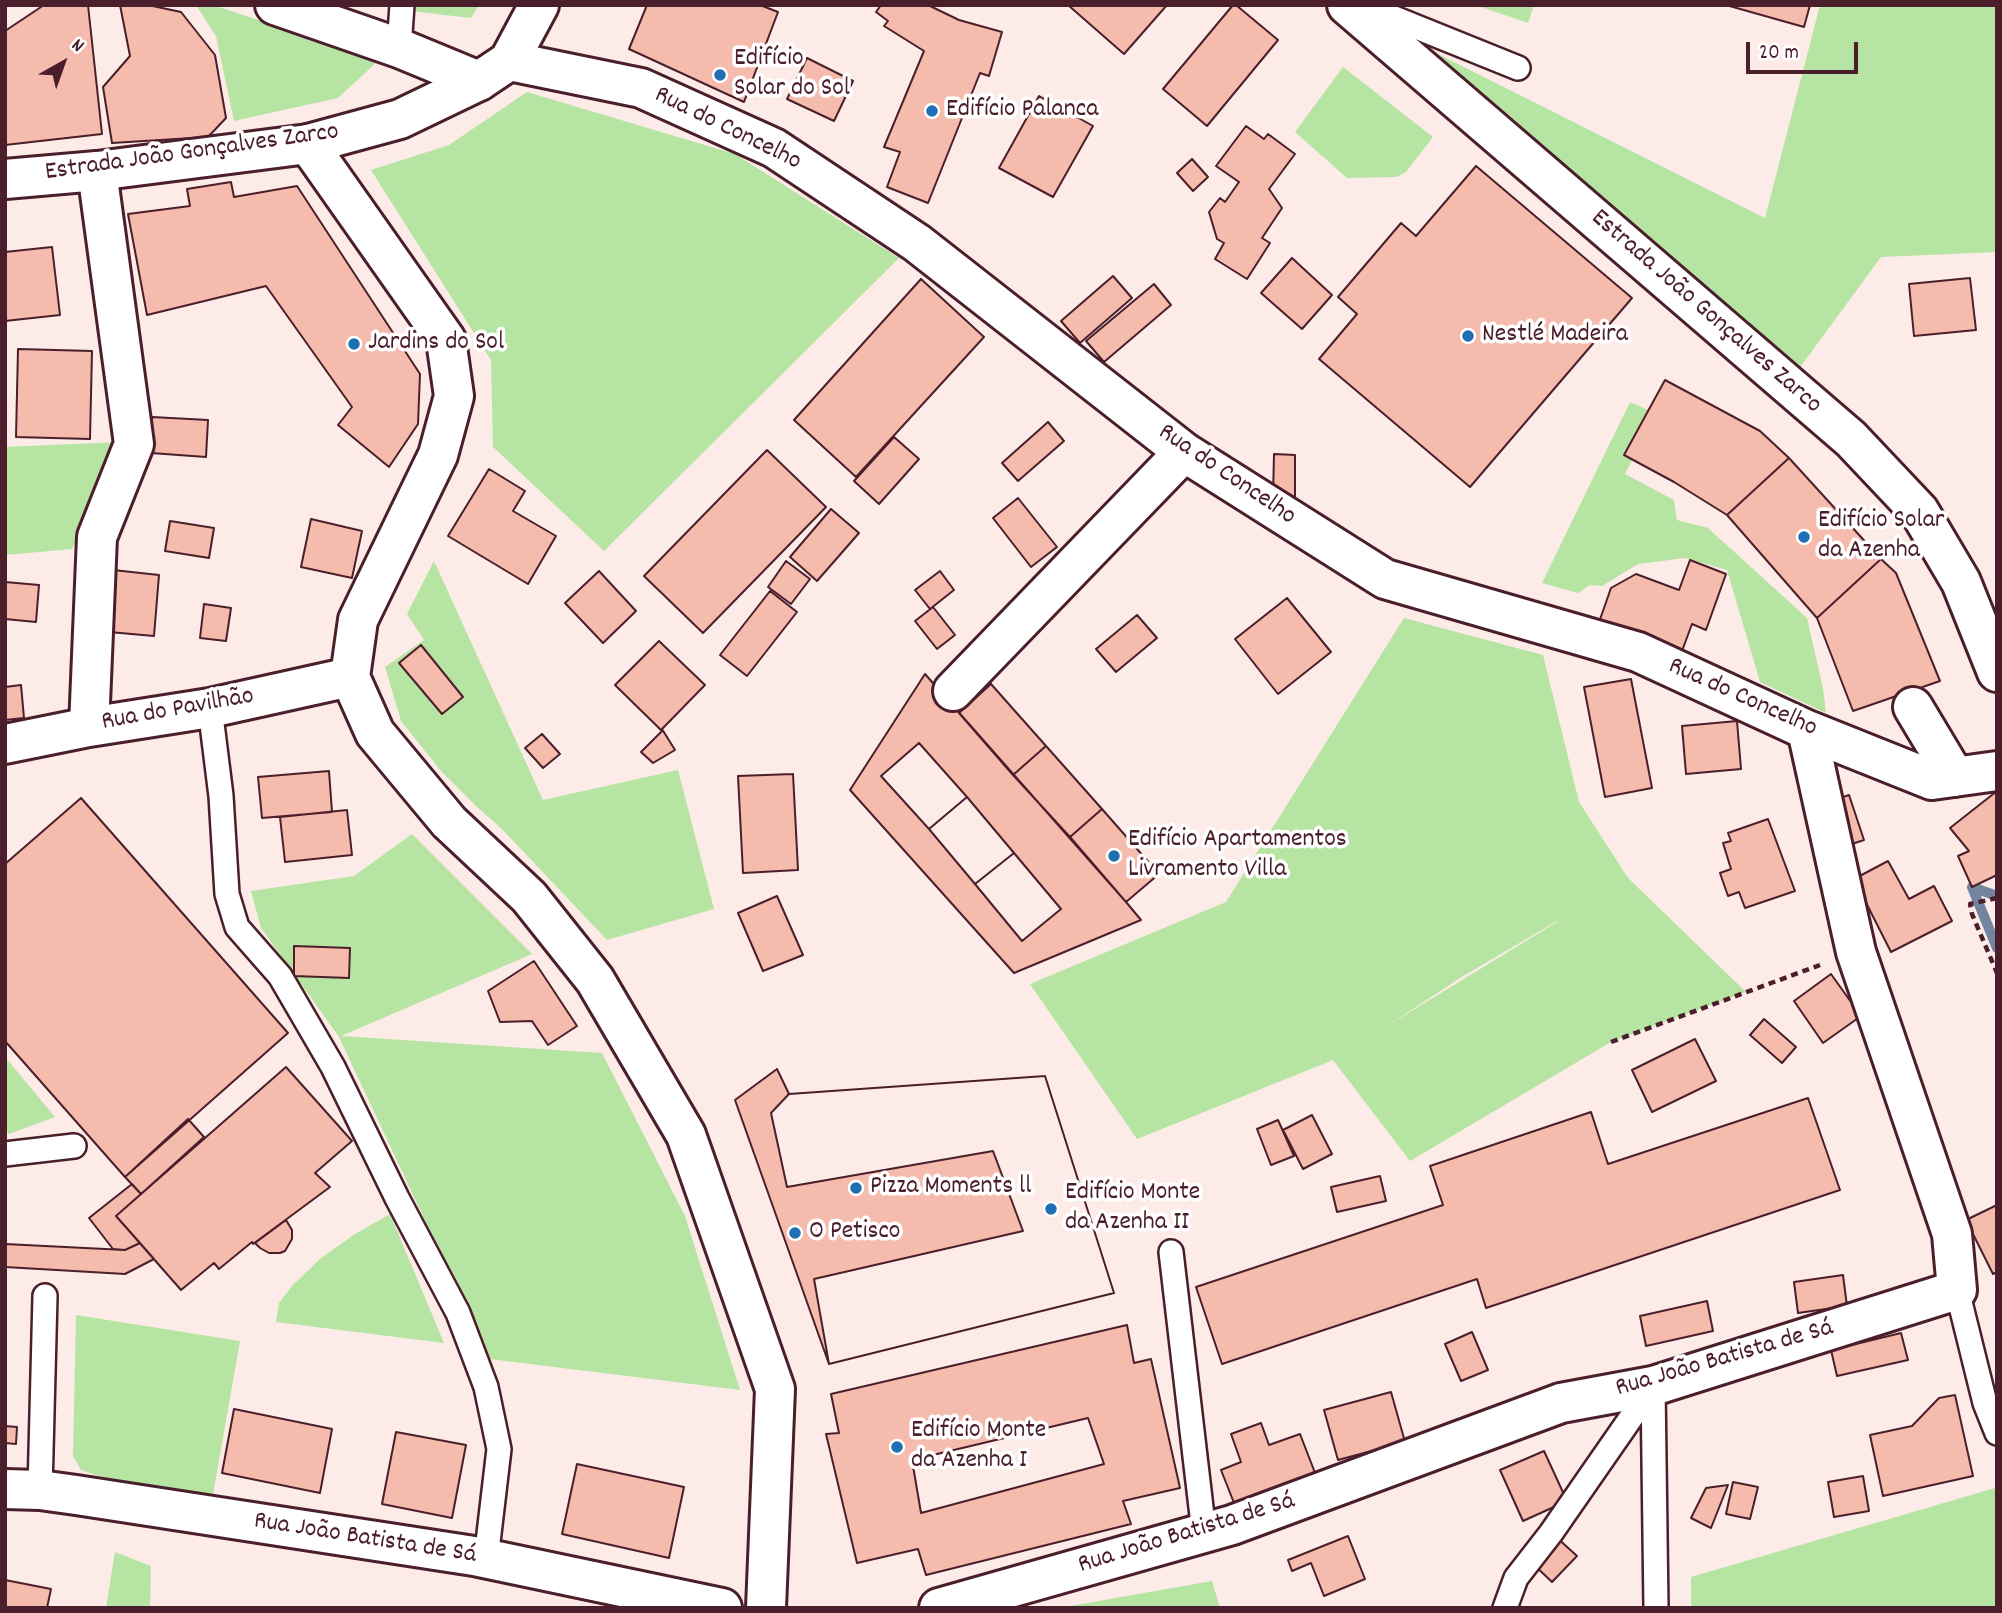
<!DOCTYPE html>
<html>
<head>
<meta charset="utf-8">
<style>
	body { margin:0 }
	#map { position:relative; width:2002px; height:1613px; overflow:hidden; background:#fcebe6; font-family:Dekko,sans-serif }
	canvas { display:block }
	.frame { position:absolute; inset:0; border:7px solid #4a1f2b; pointer-events:none }
	.north { position:absolute; left:28px; top:28px; width:70px; height:70px; -webkit-text-stroke:5px #fff; paint-order:stroke; rotate:40deg; font-size:19px; font-weight:700; line-height:28px; text-align:center; color:#4a1f2b }
	.north::after { content:''; display:block; margin:auto; width:24px; height:32px; background:#4a1f2b; clip-path:polygon(50% 0,100% 100%,50% 72%,0 100%) }
	.scale { position:absolute; left:1746px; top:42px; width:112px; height:32px; box-sizing:border-box; border:4px solid #4a1f2b; border-top:0; padding-left:9px; font-size:21px; line-height:24px; white-space:nowrap; color:#4a1f2b; -webkit-text-stroke:5px #fff; paint-order:stroke }
</style>
</head>
<body>
<div id="map">
<canvas width="2002" height="1613"></canvas>
<div class="frame"></div>
<div class="north">N</div>
<div class="scale">20 m</div>
</div>
<script>
const ctx = document.querySelector('canvas').getContext('2d');
ctx.lineJoin = 'round';
function fill(path, color) {
  ctx.fillStyle = color;
  ctx.fill(path, 'evenodd');
}
function toPath(rows) {
  const path = new Path2D();
  for (const r of rows) {
    path.moveTo(r[0], r[1]);
    for (let i = 2; i < r.length; i += 2) path.lineTo(r[i], r[i + 1]);
  }
  return path;
}
function stroke(path, color, width, dash) {
  ctx.strokeStyle = color;
  ctx.lineWidth = width;
  ctx.lineCap = dash ? 'butt' : 'round';
  ctx.setLineDash(dash || []);
  ctx.stroke(path);
}
function drawText(font, color, halo, rows, align = 'center') {
  ctx.font = font + ' Dekko,sans-serif';
  ctx.lineWidth = 7;
  ctx.setLineDash([]);
  ctx.textBaseline = 'middle';
  ctx.strokeStyle = halo;
  ctx.fillStyle = color;
  for (const [text, x, y, turn = 0] of rows) {
    ctx.save();
    ctx.translate(x, y);
    ctx.rotate((+turn || 0) * Math.PI / 180);
    ctx.textAlign = isNaN(turn) ? turn : align;
    if (halo) ctx.strokeText(text, 0, 0);
    ctx.fillText(text, 0, 0);
    ctx.restore();
  }
}
fill(toPath([
	[196,5,213,5,379,60,338,98,234,121,216,36],
	[387,5,479,5,471,18,410,11],
	[1475,5,1534,5,1528,23],
	[1820,5,1997,5,1997,252,1881,257,1798,370,1408,39,1765,218],
	[1343,67,1433,137,1406,172,1396,177,1347,178,1295,132],
	[527,92,735,154,899,258,604,551,493,447,491,360,371,170,449,145],
	[1630,402,1656,414,1625,474,1674,500,1677,520,1708,528,1807,618,1823,688,1826,713,1760,682,1727,570,1685,558,1638,564,1602,586,1590,585,1578,593,1542,583],
	[121,442,102,490,72,549,5,555,5,447],
	[434,561,543,800,678,770,714,909,607,940,502,829,476,806,441,771,401,721,385,667,424,640,407,614],
	[1404,618,1543,655,1579,802,1628,878,1746,992,1611,1042,1410,1161,1333,1060,1137,1139,1030,984,1226,902],
	[1557,921,1557,922,1387,1026,1460,978],
	[412,834,532,954,341,1036,602,1053,685,1216,740,1390,490,1359,339,1037,261,928,251,891,354,876],
	[5,1057,55,1117,9,1134,5,1129],
	[390,1214,444,1343,276,1322,279,1303,292,1286,321,1258,355,1234],
	[76,1315,240,1341,212,1500,99,1476,81,1470,73,1456],
	[1995,1488,1997,1608,1691,1608,1691,1577],
	[115,1552,151,1566,150,1608,106,1608],
	[1212,1581,1220,1608,1059,1608]
]), '#b6e4a3');
stroke(toPath([
	[1997,896,1972,887,1997,948]
]), '#72859f', 10);
const building = toPath([
	[44,5,88,5,102,134,5,145,5,31,44,5],
	[120,5,148,5,181,12,215,55,226,118,208,137,112,143,103,87,130,56,120,5],
	[647,5,760,5,778,12,744,102,629,49,647,5],
	[881,5,928,5,959,20,1002,32,989,76,980,73,928,203,887,187,900,152,884,147,924,51,884,26,888,21,876,12,881,5],
	[1068,5,1167,5,1124,54,1068,5],
	[1233,5,1236,5,1278,40,1207,126,1163,89,1233,5],
	[1726,5,1810,5,1804,27,1726,5],
	[807,58,853,81,834,121,787,99,807,58],
	[1039,96,1093,126,1053,197,999,168,1039,96],
	[1246,126,1264,139,1268,134,1295,154,1269,189,1282,208,1262,238,1270,243,1247,279,1215,259,1224,243,1217,239,1209,212,1220,198,1225,202,1239,182,1216,166,1246,126],
	[1192,159,1208,177,1193,191,1177,173,1192,159],
	[1476,166,1632,298,1470,487,1319,359,1357,314,1338,297,1401,223,1416,236,1476,166],
	[231,182,234,197,297,186,420,374,418,424,389,467,338,425,352,407,266,286,147,315,128,214,190,206,187,189,231,182],
	[52,247,60,315,5,321,5,252,52,247],
	[1292,258,1332,295,1302,329,1261,293,1292,258],
	[1113,276,1132,298,1080,343,1061,321,1113,276],
	[1970,278,1976,330,1914,336,1909,284,1970,278],
	[921,279,984,337,856,477,794,420,921,279],
	[1154,284,1171,305,1104,362,1086,341,1154,284],
	[18,349,92,351,90,439,16,437,18,349],
	[1665,380,1760,431,1789,458,1727,515,1674,482,1624,455,1665,380],
	[152,417,208,420,206,457,151,453,152,417],
	[1048,422,1064,441,1018,481,1002,463,1048,422],
	[894,437,919,459,879,504,854,481,894,437],
	[767,450,826,507,703,633,644,576,767,450],
	[1274,454,1295,455,1295,498,1273,497,1274,454],
	[1789,458,1881,559,1817,618,1727,515,1789,458],
	[489,469,525,491,513,511,556,536,528,584,448,536,489,469],
	[1018,498,1057,547,1031,567,993,518,1018,498],
	[831,509,859,533,817,581,790,557,831,509],
	[311,519,362,531,352,578,301,567,311,519],
	[170,521,214,528,209,558,165,551,170,521],
	[1881,559,1896,573,1940,681,1853,711,1817,618,1881,559],
	[1690,560,1726,574,1706,630,1692,624,1679,659,1597,628,1611,588,1636,574,1679,590,1690,560],
	[786,561,810,579,791,604,768,587,786,561],
	[104,569,159,575,154,636,98,631,104,569],
	[599,571,636,611,603,643,565,603,599,571],
	[940,571,954,590,930,609,915,590,940,571],
	[5,582,39,585,36,622,5,619,5,582],
	[770,591,797,612,747,676,720,655,770,591],
	[1287,598,1331,652,1278,694,1235,639,1287,598],
	[204,604,231,608,226,641,200,638,204,604],
	[933,607,955,635,937,649,915,621,933,607],
	[1137,615,1157,638,1116,672,1096,649,1137,615],
	[659,641,705,685,662,729,675,750,653,763,641,752,662,731,615,685,659,641],
	[421,645,463,697,442,714,399,663,421,645],
	[925,674,1126,902,1141,920,1014,973,850,790,925,674],
	[1631,679,1652,788,1605,797,1584,687,1631,679],
	[991,684,1046,746,1013,775,959,713,991,684],
	[21,685,24,718,5,720,5,687,21,685],
	[1737,721,1741,769,1686,774,1682,726,1737,721],
	[542,734,560,754,543,768,525,748,542,734],
	[919,743,967,797,929,829,881,776,919,743],
	[1046,746,1102,809,1070,837,1013,775,1046,746],
	[329,771,332,812,262,818,258,777,329,771],
	[793,774,798,870,743,873,738,776,793,774],
	[1997,791,1997,875,1972,887,1958,856,1969,851,1950,828,1997,791],
	[1849,795,1864,840,1840,848,1825,803,1849,795],
	[967,797,1014,853,975,884,929,829,967,797],
	[81,798,288,1033,125,1177,5,1041,5,864,81,798],
	[1102,809,1159,874,1126,902,1070,837,1102,809],
	[347,810,352,855,285,862,280,817,347,810],
	[1768,819,1795,891,1745,908,1739,892,1728,896,1720,873,1731,869,1723,843,1731,841,1728,833,1768,819],
	[1014,853,1061,909,1022,941,975,884,1014,853],
	[1888,861,1909,899,1934,886,1952,921,1891,952,1854,879,1888,861],
	[777,896,803,955,763,971,738,913,777,896],
	[294,946,350,948,349,978,294,976,294,946],
	[534,961,577,1026,548,1045,532,1021,500,1022,488,991,534,961],
	[1831,974,1861,1016,1823,1043,1794,1001,1831,974],
	[1764,1019,1796,1047,1782,1063,1750,1035,1764,1019],
	[1695,1039,1716,1081,1652,1112,1632,1070,1695,1039],
	[286,1067,352,1141,315,1173,330,1187,253,1244,252,1242,219,1269,214,1263,181,1290,116,1216,286,1067],
	[777,1069,789,1094,1045,1076,1114,1293,829,1364,735,1100,777,1069],
	[1045,1076,1114,1293,829,1364,814,1279,1023,1231,993,1151,787,1187,771,1113,789,1094,1045,1076],
	[1808,1098,1840,1190,1486,1308,1477,1279,1222,1364,1196,1287,1443,1205,1430,1166,1591,1112,1608,1164,1808,1098],
	[1312,1115,1332,1154,1303,1169,1283,1130,1312,1115],
	[188,1119,204,1137,141,1194,125,1177,188,1119],
	[1278,1120,1294,1156,1271,1165,1257,1129,1278,1120],
	[1380,1176,1386,1201,1337,1212,1331,1187,1380,1176],
	[132,1184,141,1194,116,1216,140,1243,125,1250,113,1249,89,1218,132,1184],
	[1997,1205,1997,1272,1993,1274,1966,1220,1997,1205],
	[286,1220,292,1230,292,1239,285,1251,280,1253,269,1253,260,1248,255,1243,286,1220],
	[140,1243,154,1259,125,1274,5,1267,5,1244,125,1250,140,1243],
	[1843,1275,1847,1306,1798,1313,1794,1282,1843,1275],
	[1707,1301,1713,1331,1646,1346,1640,1316,1707,1301],
	[1127,1325,1134,1363,1151,1359,1180,1488,1123,1501,1131,1524,926,1575,918,1549,857,1563,826,1434,839,1433,831,1394,1127,1325],
	[1088,1418,1104,1464,921,1513,912,1460,1088,1418],
	[1472,1332,1488,1370,1461,1381,1445,1344,1472,1332],
	[1901,1333,1908,1360,1837,1376,1831,1350,1901,1333],
	[1391,1392,1405,1442,1338,1460,1324,1410,1391,1392],
	[1955,1395,1973,1476,1883,1496,1870,1435,1912,1426,1939,1398,1955,1395],
	[234,1409,332,1429,320,1493,222,1473,234,1409],
	[1261,1423,1269,1445,1300,1434,1317,1478,1236,1508,1221,1470,1241,1462,1231,1434,1261,1423],
	[5,1426,17,1427,16,1444,5,1443,5,1426],
	[396,1432,466,1445,452,1518,382,1504,396,1432],
	[1544,1451,1567,1501,1523,1521,1500,1470,1544,1451],
	[577,1464,684,1487,669,1558,562,1534,577,1464],
	[1863,1476,1869,1511,1834,1517,1828,1482,1863,1476],
	[1733,1482,1758,1487,1750,1519,1726,1514,1733,1482],
	[1728,1485,1711,1528,1691,1518,1706,1488,1728,1485],
	[1348,1536,1365,1579,1324,1596,1311,1563,1292,1571,1288,1560,1348,1536],
	[1555,1536,1577,1556,1552,1582,1531,1562,1555,1536],
	[5,1580,51,1589,47,1608,5,1608,5,1580]
]);
fill(building, '#f5bbad');
stroke(building, '#4a1f2b', 2);
const lane = toPath([
	[1363,8,1394,18,1518,68],
	[399,48,402,5],
	[210,708,221,796,227,894,237,927,280,976,333,1067,397,1198,458,1313,486,1387,499,1449,486,1559],
	[5,1154,74,1146],
	[1171,1252,1204,1533],
	[1957,1290,1985,1403,1997,1433],
	[1653,1386,1656,1608],
	[40,1490,45,1296],
	[1505,1608,1516,1578,1551,1533,1653,1386]
]);
const street = toPath([
	[275,5,399,48,479,81],
	[509,61,641,88,774,148,917,243,1184,452,1385,579,1638,652,1807,730,1932,780,1997,771],
	[308,144,446,340,454,396,438,455,358,620,350,677,375,733,449,822,529,897,595,980,686,1135,775,1389,766,1608],
	[953,691,1184,452],
	[1913,707,1955,777],
	[89,727,97,537,134,444,97,171],
	[5,744,89,727,210,708,350,677],
	[5,1489,40,1490,76,1495,474,1556,722,1608],
	[939,1608,1232,1525,1561,1403,1653,1386,1957,1290,1952,1234,1856,952,1807,730]
]);
const secondary = toPath([
	[1347,5,1851,439,1919,511,1961,582,1997,672],
	[5,179,97,171,308,144,400,119,479,81,509,61,539,5]
]);
stroke(lane, '#4a1f2b', 28);
stroke(street, '#4a1f2b', 44);
stroke(secondary, '#4a1f2b', 44);
stroke(toPath([
	[1997,898,1970,904,1972,914,1997,973],
	[1611,1042,1820,965]
]), '#4a1f2b', 4.5, [7, 5]);
stroke(lane, '#fff', 23);
stroke(street, '#fff', 38);
stroke(secondary, '#fff', 38);
for (const [x, y, r, color] of [
	[720,75,7,"#1f6fb2"],
	[932,111,7,"#1f6fb2"],
	[1468,336,7,"#1f6fb2"],
	[354,344,7,"#1f6fb2"],
	[1804,537,7,"#1f6fb2"],
	[1114,856,7,"#1f6fb2"],
	[856,1188,7,"#1f6fb2"],
	[1051,1209,7,"#1f6fb2"],
	[795,1233,7,"#1f6fb2"],
	[897,1447,7,"#1f6fb2"]
]) {
  const dot = new Path2D();
  dot.arc(x, y, r, 0, 2 * Math.PI);
  ctx.fillStyle = color;
  ctx.fill(dot);
  stroke(dot, '#fff', 2.5);
}
drawText('26px', '#4a1f2b', '#fff', [
	["Edifício",734,60],
	["Solar do Sol",734,90],
	["Edifício Palanca",946,111],
	["Nestlé Madeira",1482,336],
	["Jardins do Sol",368,344],
	["Edifício Solar",1818,522],
	["da Azenha",1818,552],
	["Edifício Apartamentos",1128,841],
	["Livramento Villa",1128,871],
	["Pizza Moments ll",870,1188],
	["Edifício Monte",1065,1194],
	["da Azenha II",1065,1224],
	["O Petisco",809,1233],
	["Edifício Monte",911,1432],
	["da Azenha I",911,1462]
], 'left');
drawText('26px', '#4a1f2b', '#fff', [
	["Rua do Concelho",727,130,26],
	["Estrada João Gonçalves Zarco",192,154,-8],
	["Estrada João Gonçalves Zarco",1705,313,41],
	["Rua do Concelho",1226,476,34],
	["Rua do Concelho",1742,699,24],
	["Rua do Pavilhão",178,711,-10],
	["Rua João Batista de Sá",1725,1360,-16],
	["Rua João Batista de Sá",1187,1535,-17],
	["Rua João Batista de Sá",365,1540,9]
]);
</script>
</body>
</html>
